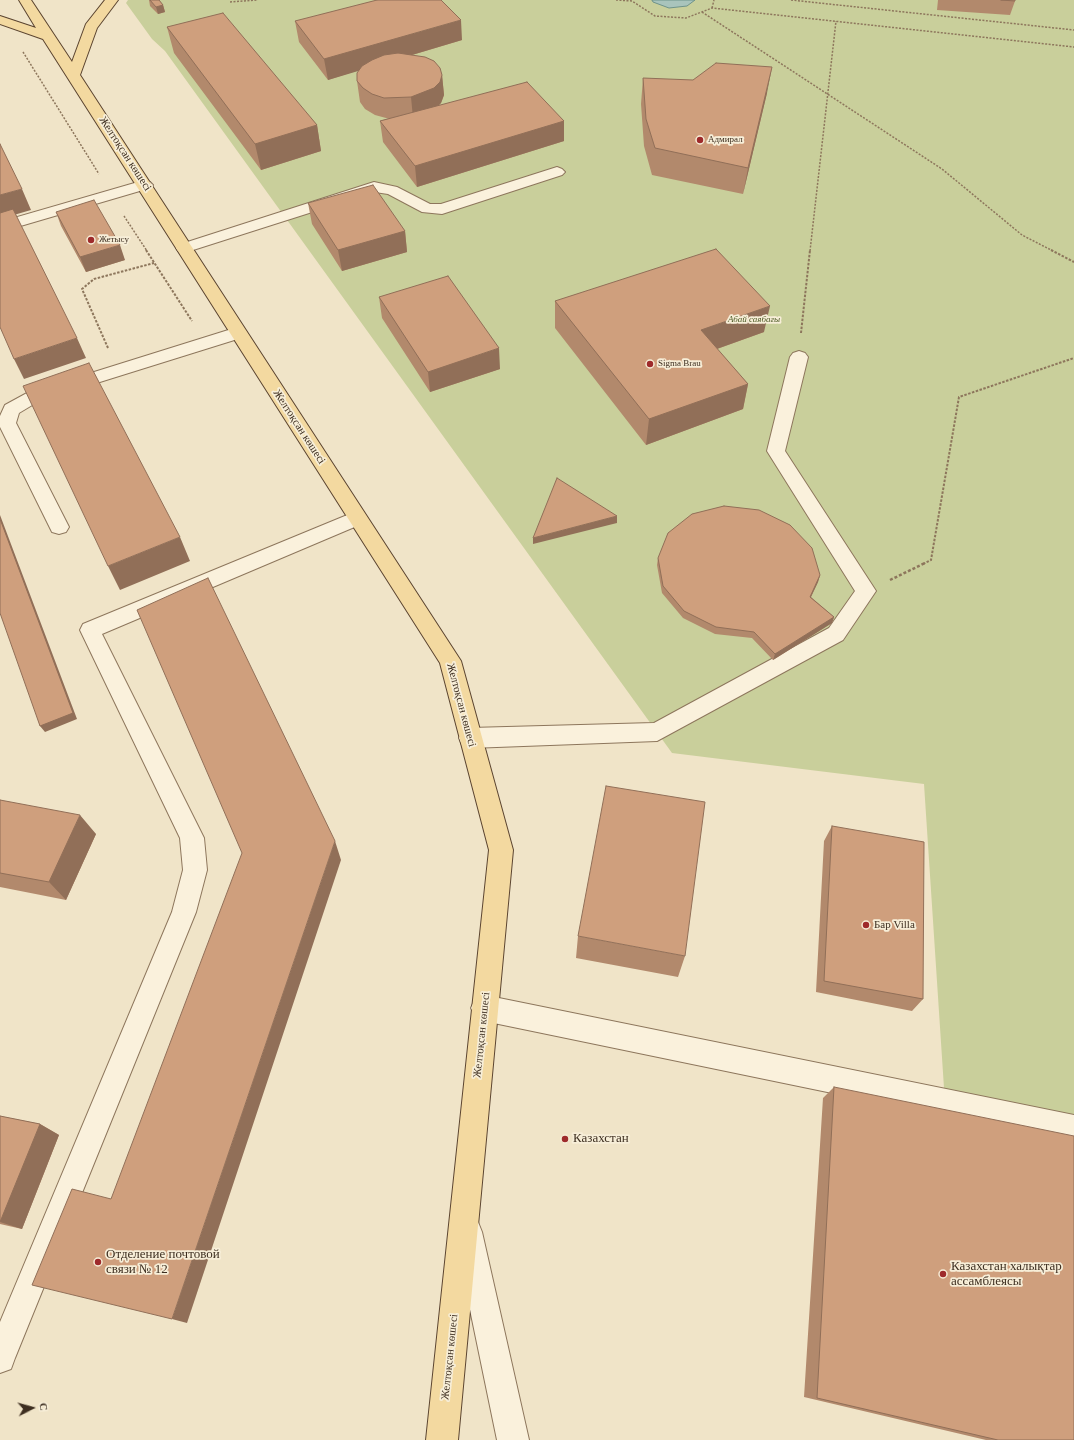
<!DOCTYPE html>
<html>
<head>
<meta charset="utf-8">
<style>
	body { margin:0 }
	#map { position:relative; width:1074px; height:1440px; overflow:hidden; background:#f0e4c8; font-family:Georgia,serif }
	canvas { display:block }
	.north { position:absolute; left:12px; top:1388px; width:40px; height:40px; -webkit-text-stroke:3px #f7eed8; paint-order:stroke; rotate:84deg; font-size:11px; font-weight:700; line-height:16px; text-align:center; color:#3d2e20 }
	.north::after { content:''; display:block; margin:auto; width:14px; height:18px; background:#3d2e20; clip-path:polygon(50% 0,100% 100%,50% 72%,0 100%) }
</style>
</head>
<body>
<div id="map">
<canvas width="1074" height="1440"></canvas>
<div class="north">С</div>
</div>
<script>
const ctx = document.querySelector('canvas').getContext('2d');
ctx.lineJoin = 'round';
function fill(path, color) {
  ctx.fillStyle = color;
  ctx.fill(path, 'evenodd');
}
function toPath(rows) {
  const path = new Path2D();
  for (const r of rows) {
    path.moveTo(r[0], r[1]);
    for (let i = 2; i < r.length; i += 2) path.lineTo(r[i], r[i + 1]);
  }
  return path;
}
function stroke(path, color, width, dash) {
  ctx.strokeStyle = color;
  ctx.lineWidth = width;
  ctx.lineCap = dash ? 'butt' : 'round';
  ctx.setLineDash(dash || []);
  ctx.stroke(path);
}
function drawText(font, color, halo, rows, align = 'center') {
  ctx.font = font + ' Georgia,serif';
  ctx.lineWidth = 3.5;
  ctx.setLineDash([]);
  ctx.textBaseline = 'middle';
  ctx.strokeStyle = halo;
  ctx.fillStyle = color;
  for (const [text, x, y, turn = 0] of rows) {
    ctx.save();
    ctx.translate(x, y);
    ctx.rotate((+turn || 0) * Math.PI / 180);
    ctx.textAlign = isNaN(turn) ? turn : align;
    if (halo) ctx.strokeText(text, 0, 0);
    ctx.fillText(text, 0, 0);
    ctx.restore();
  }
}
fill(toPath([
	[128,0,1074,0,1074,1126,944,1088,924,784,672,753,165,51,152,39,126,3]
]), '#c9cf9b');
const water = toPath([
	[652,0,695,0,687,6,669,8,653,2,652,0]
]);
fill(water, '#a9c4bc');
stroke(water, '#6f938a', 1);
const minor = toPath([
	[557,167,562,169,565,172,562,175,442,214,422,212,388,194,375,192,190,251,184,253,178,251,176,248,178,245,374,182,397,187,430,204,441,204,557,167],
	[145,180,150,182,153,185,150,188,0,232,0,222,145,180],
	[238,327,244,329,247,333,244,337,39,401,19,413,16,423,69,527,66,532,59,534,52,532,0,427,0,416,5,405,27,393,238,327],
	[799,351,805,353,808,357,785,451,876,591,843,640,657,741,470,748,462,745,459,738,462,731,470,728,654,723,829,628,855,591,767,451,790,357,793,353,799,351],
	[357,511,364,513,367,518,364,523,102,634,204,838,207,870,196,912,15,1358,11,1369,0,1373,0,1322,172,912,183,870,180,838,80,630,83,624,357,511],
	[484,995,1074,1115,1074,1143,484,1021,475,1017,471,1008,475,999,484,995],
	[468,1218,478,1222,482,1232,529,1440,497,1440,454,1232,458,1222,468,1218]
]);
const major = toPath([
	[19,0,31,0,72,62,86,24,105,0,118,0,97,28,80,75,461,661,513,850,458,1440,426,1440,489,850,440,663,43,39,0,24,0,16,36,28,19,0]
]);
stroke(minor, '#8d765c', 2);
stroke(major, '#5b4430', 2);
stroke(toPath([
	[616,0,632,1,655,16,686,18,712,8,1074,47],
	[791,0,1074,30],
	[230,2,258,0],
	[712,8,714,0],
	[702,12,942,169,1022,235,1053,251],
	[23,52,99,174],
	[124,216,147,251],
	[810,251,836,21]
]), '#8d765c', 1.5, [2, 1.5]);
stroke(toPath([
	[146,250,192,321],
	[1051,250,1074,262],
	[801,333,810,250],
	[108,348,82,289,94,279,154,263],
	[923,564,931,560,959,397,1074,358]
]), '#8d765c', 2, [2.5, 1.5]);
stroke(toPath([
	[890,580,925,563]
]), '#8d765c', 2.5, [3, 2]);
fill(minor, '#faf1dc');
fill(major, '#f3d9a0');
fill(toPath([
	[149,0,159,0,163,5,165,12,158,14,150,6],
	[938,0,1015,0,1015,1,1010,15,937,10],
	[295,21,462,40,412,55,442,75,444,95,441,103,439,105,564,121,564,141,417,187,383,142,380,121,389,118,386,118,375,115,365,109,360,102,357,81,359,70,328,80,299,42],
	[167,27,317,125,321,151,261,170,174,53],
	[643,78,767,93,743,194,652,175,644,146,641,104],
	[308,203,405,231,407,252,342,271,312,224],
	[56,212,125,260,86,272,61,226],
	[379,297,500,369,430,392,382,318],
	[555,301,764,332,717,349,748,384,743,409,646,445,555,328],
	[658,558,820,575,818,582,811,597,834,617,832,623,773,660,752,638,715,634,683,618,662,593,657,565],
	[0,800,96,834,66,900,0,887],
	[832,826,923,999,912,1011,816,992,824,841],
	[578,936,685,956,678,977,576,958],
	[834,1087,1074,1440,986,1440,804,1397,823,1098],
	[0,1116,40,1124,59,1135,22,1229,0,1224]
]), '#b2896c');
fill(toPath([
	[163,5,165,12,158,14,156,7],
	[461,20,462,40,328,80,324,59],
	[772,67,767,93,743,194,748,168],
	[442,75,444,95,441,103,435,109,413,118,411,97],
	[564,121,564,141,417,187,415,166],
	[317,125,321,151,261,170,255,144],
	[22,189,31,210,0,219,0,195],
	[405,231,407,252,342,271,338,250],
	[120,245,125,260,86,272,80,257],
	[770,306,764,332,697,356,701,330],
	[77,338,86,358,24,379,14,359],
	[499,348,500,369,430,392,428,372],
	[748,384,743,409,646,445,649,419],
	[0,515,77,719,45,732,40,726,0,519],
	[617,516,617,523,533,544,533,538],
	[180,537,190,561,120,590,108,566],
	[820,575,818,582,808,603,810,597],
	[834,617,832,623,773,660,775,654],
	[80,815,96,834,66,900,49,882],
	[335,841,341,860,187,1323,172,1319],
	[40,1124,59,1135,22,1229,0,1222]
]), '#916f58');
const building = toPath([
	[150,0,159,0,163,5,156,7,150,0],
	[377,0,441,0,461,20,324,59,295,21,377,0],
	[1001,0,1015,0,1015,1,1001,0],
	[223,13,317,125,255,144,167,27,223,13],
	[398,53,425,57,434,61,440,68,442,75,440,82,434,88,411,97,384,98,372,94,363,88,357,81,357,73,362,66,372,60,384,55,398,53],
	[716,63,772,67,748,168,655,148,646,119,643,78,693,80,716,63],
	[527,82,564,121,415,166,380,121,527,82],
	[0,144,22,189,0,195,0,144],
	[373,185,405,231,338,250,308,203,373,185],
	[94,200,120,245,80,257,56,212,94,200],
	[13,209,77,338,14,359,0,327,0,213,13,209],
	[716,249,770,306,701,330,748,384,649,419,555,301,716,249],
	[448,276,499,348,428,372,379,297,448,276],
	[89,363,180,537,108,566,23,386,89,363],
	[557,478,617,516,533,538,557,478],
	[724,506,759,510,790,525,812,548,820,575,810,597,834,617,775,654,754,632,716,627,684,611,663,586,658,558,668,533,692,514,724,506],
	[0,519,73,713,40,726,0,613,0,519],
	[208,578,335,841,172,1319,32,1285,72,1189,111,1199,242,853,137,610,208,578],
	[606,786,705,802,685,956,578,936,606,786],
	[0,800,80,815,49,882,0,873,0,800],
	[832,826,924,842,923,999,824,981,832,826],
	[834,1087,1074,1136,1074,1440,998,1440,817,1398,834,1087],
	[0,1116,40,1124,0,1222,0,1116]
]);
fill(building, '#cf9f7d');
stroke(building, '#916f58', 1);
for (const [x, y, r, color] of [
	[700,140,4,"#9e2a2b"],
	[91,240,4,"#9e2a2b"],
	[650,364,4,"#9e2a2b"],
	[866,925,4,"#9e2a2b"],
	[565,1139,4,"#9e2a2b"],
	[98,1262,4,"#9e2a2b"],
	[943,1274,4,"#9e2a2b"]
]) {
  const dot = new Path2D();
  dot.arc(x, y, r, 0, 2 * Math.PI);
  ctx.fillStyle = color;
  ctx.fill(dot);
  stroke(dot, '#f7eed8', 1.5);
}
drawText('9px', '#3d2e20', '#f7eed8', [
	["Адмирал",708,140],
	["Жетысу",99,240],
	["Sigma Brau",658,364]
], 'left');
drawText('italic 9px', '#4d5a26', '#f7eed8', [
	["Абай саябағы",754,320]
]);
drawText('11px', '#3d2e20', '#f7eed8', [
	["Желтоқсан көшесі",125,154,57],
	["Желтоқсан көшесі",299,427,57],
	["Желтоқсан көшесі",461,705,75],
	["Желтоқсан көшесі",482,1035,-84],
	["Желтоқсан көшесі",450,1357,-84]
]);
drawText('11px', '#3d2e20', '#f7eed8', [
	["Бар Villa",874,925]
], 'left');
drawText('13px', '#3d2e20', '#f7eed8', [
	["Казахстан",573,1139],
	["Отделение почтовой",106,1255],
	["связи № 12",106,1270],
	["Казахстан халықтар",951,1267],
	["ассамблеясы",951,1282]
], 'left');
</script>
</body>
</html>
